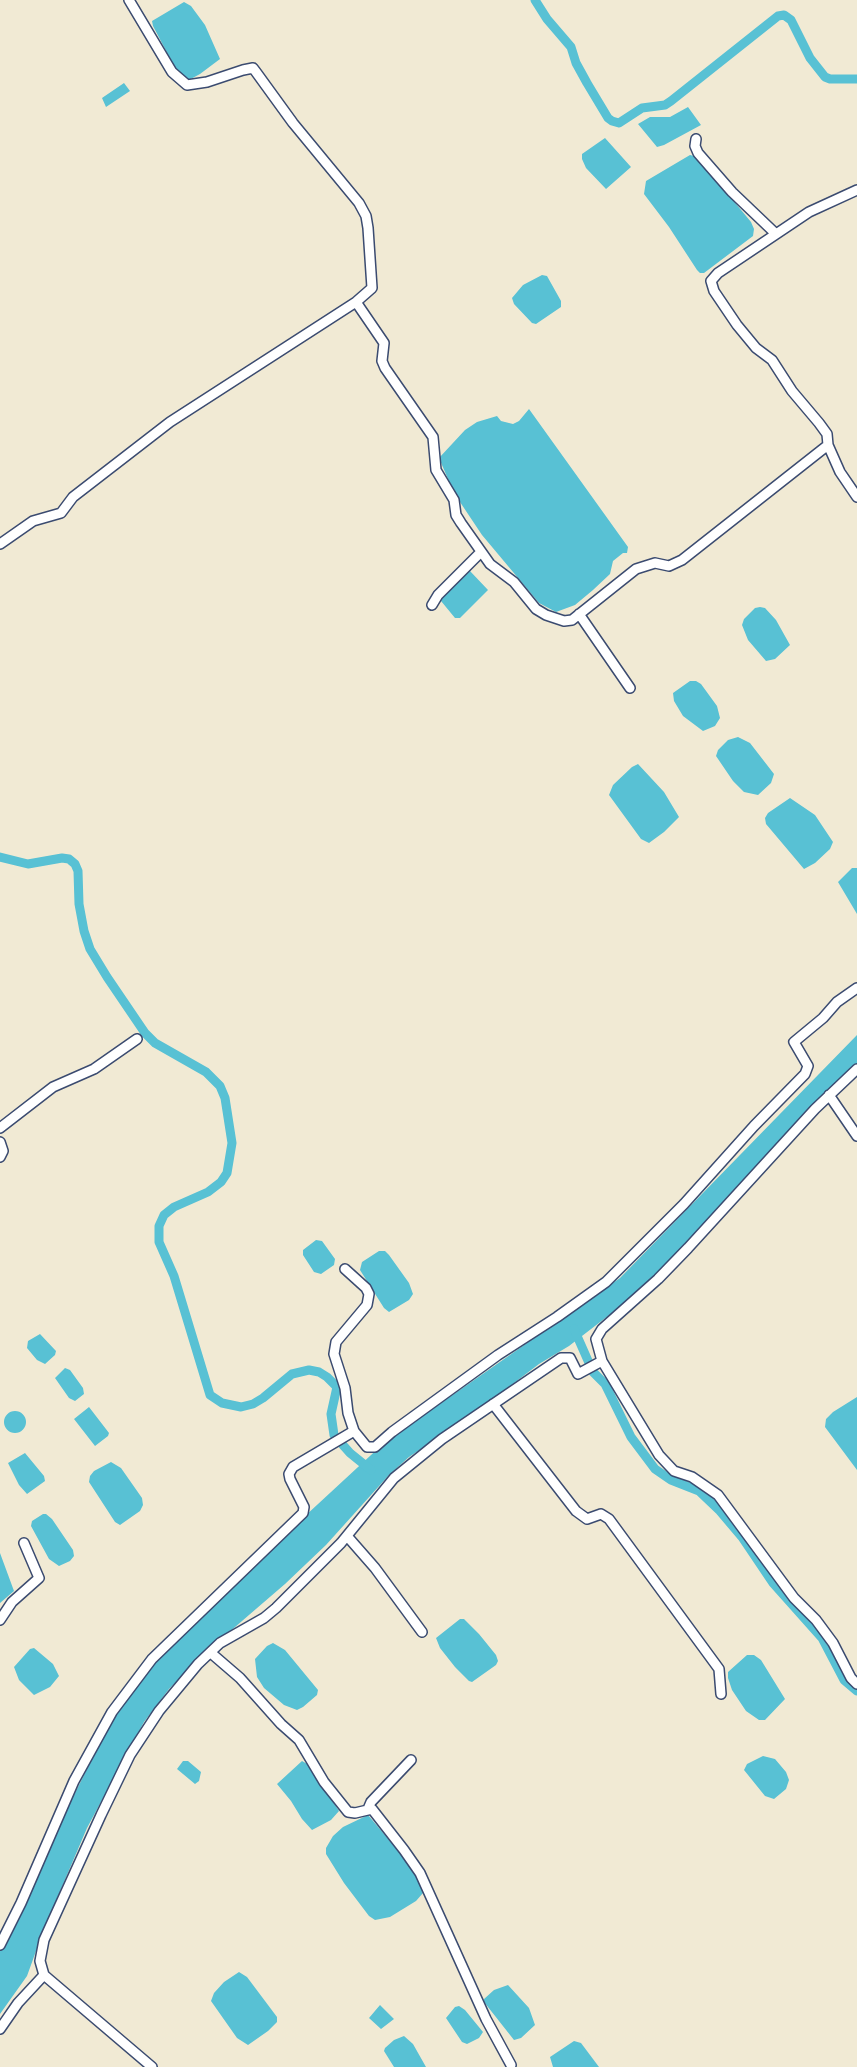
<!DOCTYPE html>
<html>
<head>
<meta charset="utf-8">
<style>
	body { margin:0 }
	canvas { display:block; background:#f1ead4 }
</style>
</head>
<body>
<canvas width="857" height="2067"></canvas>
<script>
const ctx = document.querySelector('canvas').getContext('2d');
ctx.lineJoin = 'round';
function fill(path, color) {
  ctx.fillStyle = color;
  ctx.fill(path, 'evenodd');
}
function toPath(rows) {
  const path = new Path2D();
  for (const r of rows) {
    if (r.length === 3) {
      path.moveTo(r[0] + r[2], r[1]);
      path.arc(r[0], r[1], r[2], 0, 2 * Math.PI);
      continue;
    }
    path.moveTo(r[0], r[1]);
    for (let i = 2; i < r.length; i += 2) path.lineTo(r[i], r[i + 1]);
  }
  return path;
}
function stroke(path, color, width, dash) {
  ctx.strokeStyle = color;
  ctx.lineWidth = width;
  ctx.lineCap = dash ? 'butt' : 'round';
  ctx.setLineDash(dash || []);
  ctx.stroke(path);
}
fill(toPath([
	[184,2,191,6,205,25,220,59,200,74,187,81,175,68,153,26,152,21],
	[124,83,130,91,106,107,102,98],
	[688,107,701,125,664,145,657,147,638,124,650,117,670,117],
	[605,138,631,167,606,189,586,168,582,159,582,154],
	[690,155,694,156,732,199,751,222,754,229,753,236,704,273,700,273,697,270,669,227,644,194,646,181],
	[542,275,547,276,561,301,561,307,536,324,532,323,514,304,512,298,523,285],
	[529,409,628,547,627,553,623,553,613,561,610,574,593,590,575,605,556,612,539,603,482,535,454,493,439,458,465,430,477,422,497,416,501,421,513,424,519,421],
	[470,571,488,590,460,618,455,618,441,601,442,597],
	[760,607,765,608,776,620,790,645,775,659,766,661,748,640,742,625,744,619,755,608],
	[690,681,696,681,701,684,717,706,720,718,715,726,703,731,683,716,674,701,673,693],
	[738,737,750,743,774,774,771,783,758,795,744,792,733,781,716,756,718,750,728,740],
	[638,764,664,792,679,817,664,832,649,843,641,839,609,795,613,785,632,767],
	[790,798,815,815,833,842,830,849,815,863,804,869,766,824,765,818,768,813],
	[852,868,857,868,857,914,838,882],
	[857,1035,857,1064,818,1099,698,1234,643,1289,569,1346,539,1364,476,1412,409,1457,389,1475,326,1545,285,1584,206,1652,169,1689,144,1722,87,1828,44,1929,27,1976,0,2014,0,1943,120,1703,172,1639,384,1443,620,1278],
	[316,1240,322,1241,335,1259,334,1265,321,1274,314,1272,303,1255,303,1250],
	[379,1251,385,1251,389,1255,409,1283,413,1294,409,1300,389,1312,384,1308,360,1270,362,1262],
	[40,1334,56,1351,55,1355,45,1364,37,1360,27,1348,28,1341],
	[65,1368,70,1370,83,1388,84,1394,75,1401,69,1398,55,1378],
	[857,1397,857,1470,825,1427,826,1419,833,1412],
	[89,1407,109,1433,108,1436,95,1446,74,1419],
	[15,1422,11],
	[25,1453,44,1476,45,1481,27,1494,19,1485,8,1463],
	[111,1462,121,1468,142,1498,143,1505,140,1511,120,1525,115,1522,89,1482,90,1476,94,1471],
	[43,1514,46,1514,52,1519,73,1550,74,1556,70,1561,59,1566,49,1559,31,1526,32,1521],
	[0,1553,14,1591,0,1603],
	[460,1619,464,1619,479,1634,496,1655,498,1661,496,1665,472,1682,469,1681,455,1667,440,1648,436,1638],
	[273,1643,285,1650,318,1690,317,1695,303,1707,297,1710,284,1705,264,1688,257,1677,255,1659,267,1646],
	[34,1648,53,1664,59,1676,50,1687,34,1695,19,1680,14,1667,30,1649],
	[747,1655,754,1655,761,1660,785,1699,765,1720,759,1720,746,1711,732,1690,728,1678,728,1672],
	[763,1756,775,1759,786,1772,789,1780,786,1789,774,1799,765,1796,744,1770,747,1764],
	[183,1761,188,1761,201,1772,199,1781,195,1784,177,1769],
	[302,1761,309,1765,339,1811,331,1820,312,1830,302,1819,291,1801,277,1784],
	[368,1815,406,1860,417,1876,423,1893,416,1901,390,1917,375,1920,369,1916,344,1883,326,1854,326,1848,333,1836,343,1827],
	[239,1972,247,1977,277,2017,277,2022,268,2031,248,2045,237,2038,211,2001,214,1993,224,1982],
	[508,1985,529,2008,535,2025,521,2038,514,2040,484,2002,484,1999,494,1990],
	[380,2005,394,2019,381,2029,369,2018],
	[455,2007,459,2006,465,2010,483,2032,479,2038,467,2044,462,2042,446,2018],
	[404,2036,413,2044,426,2067,394,2067,384,2051,385,2048,394,2040],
	[574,2041,581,2043,599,2067,553,2067,550,2057]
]), '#58c1d4');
stroke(toPath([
	[535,0,547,19,571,47,576,63,587,83,608,118,612,121,619,123,642,108,665,105,671,101,778,16,784,15,791,20,810,58,825,77,830,79,857,79],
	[0,857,28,864,62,858,69,859,75,864,78,871,79,904,84,931,90,949,107,977,145,1033,155,1043,206,1072,220,1086,225,1098,232,1143,227,1173,221,1182,208,1192,174,1207,164,1215,159,1226,159,1242,174,1276,210,1395,222,1403,241,1407,253,1404,263,1398,292,1374,309,1370,319,1372,327,1377,337,1387,331,1414,334,1435,350,1453,371,1470],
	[574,1329,593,1372,605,1384,631,1437,655,1469,671,1480,699,1491,720,1511,742,1537,773,1583,822,1638,844,1680,857,1691]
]), '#58c1d4', 9);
const street = toPath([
	[696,139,695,146,698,153,732,192,776,234],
	[356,302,384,343,382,361,385,368,433,437,436,470,454,500,456,515,461,523,490,564,514,582,536,609,546,615,564,621,572,620,636,569,655,563,669,566,682,560,828,445,827,434,819,423,792,391,772,360,756,348,737,325,714,291,711,281,718,273,809,212,857,190],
	[828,445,840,472,857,497],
	[0,544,33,521,61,513,73,497,170,422,356,302,372,288,368,228,366,216,359,203,293,123,256,72,253,68,243,70,207,82,187,85,172,72,129,0],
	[432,605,438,595,481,552],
	[579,614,630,688],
	[829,1095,857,1136],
	[0,1128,53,1087,94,1069,137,1039],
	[0,1142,3,1151,0,1157],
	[345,1269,366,1288,369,1294,367,1305,336,1342,334,1354,345,1388,348,1413,354,1431],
	[602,1361,659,1455,674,1471,692,1477,718,1495,794,1598,816,1620,833,1643,851,1678,857,1684],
	[493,1404,576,1511,587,1519,601,1514,609,1519,719,1669,721,1694],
	[347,1536,375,1568,422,1632],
	[0,1620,12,1602,39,1578,24,1543],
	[211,1653,240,1678,281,1724,299,1740,324,1782,348,1812,355,1813,372,1809,404,1850,420,1873,486,2019,511,2065],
	[368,1809,371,1802,411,1760],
	[0,1945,21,1903,74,1781,112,1712,152,1659,303,1513,304,1507,290,1479,289,1474,293,1467,354,1431,367,1447,375,1447,392,1432,498,1355,557,1317,606,1282,684,1204,754,1126,805,1074,808,1066,794,1042,823,1018,837,1002,857,988],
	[44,1975,152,2067],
	[0,2029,18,2003,44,1975,40,1961,44,1940,101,1815,130,1755,159,1711,198,1664,220,1643,264,1618,276,1608,341,1543,394,1478,442,1439,561,1358,570,1358,578,1374,602,1361,596,1339,602,1329,658,1279,688,1248,815,1109,857,1069]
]);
stroke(street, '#3b4b70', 12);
stroke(street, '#fff', 9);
</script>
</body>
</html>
